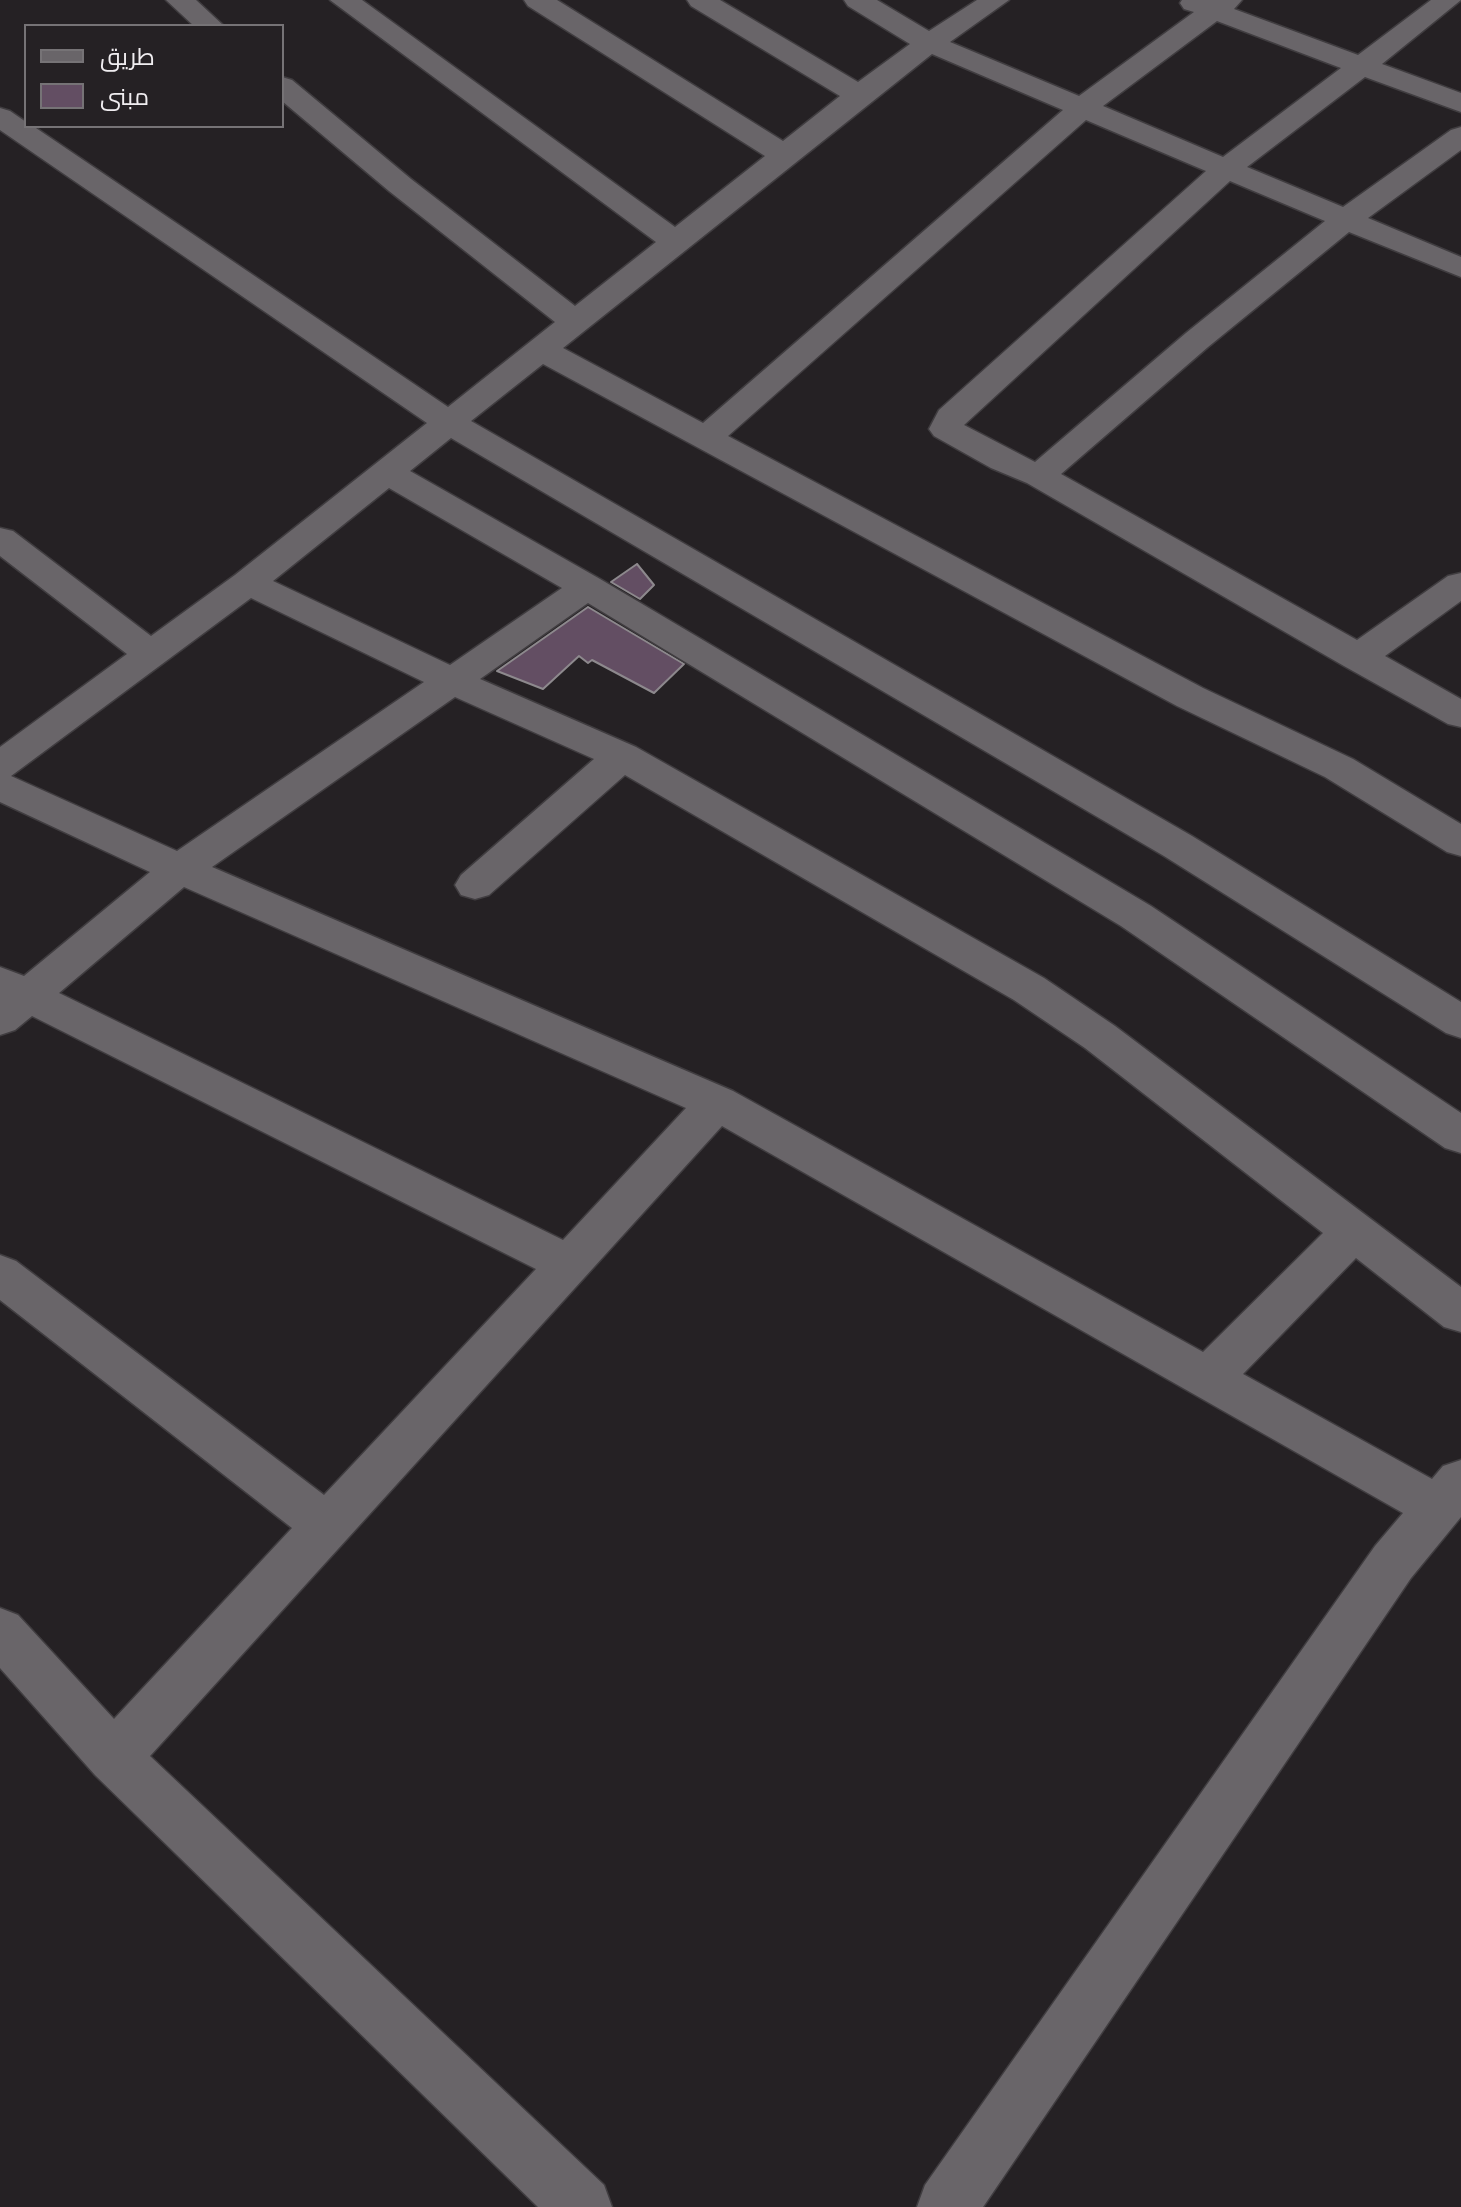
<!DOCTYPE html>
<html>
<head>
<meta charset="utf-8">
<style>
	body { margin:0 }
	#map { position:relative; width:1461px; height:2207px; overflow:hidden; background:#252124; font-family:"Fira Sans",Cairo,sans-serif }
	canvas { display:block }
	.legend { position:absolute; left:24px; top:24px; width:260px; height:104px; box-sizing:border-box; background:#252124; border:2px solid #767376; margin:0; padding:10px 14px; list-style:none; font-size:24px; color:#f0edf0 }
	.legend li { display:flex; align-items:center; gap:16px; height:40px }
	.legend b { width:40px; border:2px solid #767376 }
</style>
</head>
<body>
<div id="map">
<canvas width="1461" height="2207"></canvas>
<ul class="legend">
<li><b style="height:10px;background:#696569"></b>طريق</li>
<li><b style="height:22px;background:#634e63"></b>مبنى</li>
</ul>
</div>
<script>
const ctx = document.querySelector('canvas').getContext('2d');
ctx.lineJoin = 'round';
function fill(path, color) {
  ctx.fillStyle = color;
  ctx.fill(path, 'evenodd');
}
function toPath(rows) {
  const path = new Path2D();
  for (const r of rows) {
    path.moveTo(r[0], r[1]);
    for (let i = 2; i < r.length; i += 2) path.lineTo(r[i], r[i + 1]);
  }
  return path;
}
function stroke(path, color, width, dash) {
  ctx.strokeStyle = color;
  ctx.lineWidth = width;
  ctx.lineCap = dash ? 'butt' : 'round';
  ctx.setLineDash(dash || []);
  ctx.stroke(path);
}
const building = toPath([
	[637,564,654,585,640,599,611,582,637,564],
	[588,607,684,664,654,693,592,660,588,663,579,656,543,689,497,671,588,607]
]);
fill(building, '#634e63');
stroke(building, '#8d898d', 2);
const minor = toPath([
	[166,0,196,0,224,26,194,26,166,0],
	[330,0,362,0,675,227,765,156,528,6,524,0,557,0,783,141,840,96,691,6,687,0,720,0,858,82,910,44,848,6,844,0,877,0,929,31,977,0,1009,0,950,42,1079,96,1194,12,1184,9,1180,3,1182,0,1242,0,1234,9,1358,55,1431,0,1461,0,1382,64,1461,93,1461,112,1365,77,1247,167,1343,207,1451,130,1461,127,1461,150,1368,218,1461,257,1461,277,1349,232,1208,347,1061,474,1357,640,1448,576,1461,573,1461,601,1385,656,1461,699,1461,727,1448,724,1344,666,1027,483,991,468,934,436,929,429,939,410,1206,171,1086,120,728,436,1203,688,1353,759,1461,824,1461,856,1447,852,1325,777,1177,706,543,364,471,421,1192,836,1461,1002,1461,1038,1446,1033,1164,856,451,438,410,471,600,579,1151,906,1461,1113,1461,1153,1445,1148,1121,926,588,603,480,679,636,747,1044,978,1115,1026,1461,1287,1461,1332,1444,1327,1356,1258,1243,1374,1432,1479,1443,1466,1461,1460,1461,1517,1411,1578,983,2207,917,2207,925,2185,1375,1546,1403,1513,722,1126,150,1756,604,2185,612,2207,538,2207,95,1775,0,1668,0,1608,18,1615,114,1719,292,1528,0,1300,0,1255,16,1261,324,1495,536,1269,32,1016,15,1030,0,1035,0,967,24,976,150,872,0,802,0,747,127,654,0,556,0,528,13,531,151,636,235,575,427,423,0,130,0,108,10,111,26,122,26,126,33,126,448,407,555,322,389,191,282,101,282,77,292,80,411,179,575,306,656,242,330,0],
	[1217,21,1341,68,1223,157,1103,106,1217,21],
	[932,54,1063,110,703,423,563,348,932,54],
	[1230,181,1325,221,1186,333,1035,462,964,425,1230,181],
	[389,488,562,588,450,665,273,581,389,488],
	[251,598,424,682,177,851,11,776,251,598],
	[455,697,594,759,461,875,455,885,461,895,475,899,489,895,625,775,1014,1000,1085,1048,1323,1233,1203,1352,733,1091,212,867,455,697],
	[184,887,686,1108,563,1240,59,993,184,887]
]);
stroke(minor, '#403d40', 3);
fill(minor, '#696569');
</script>
</body>
</html>
